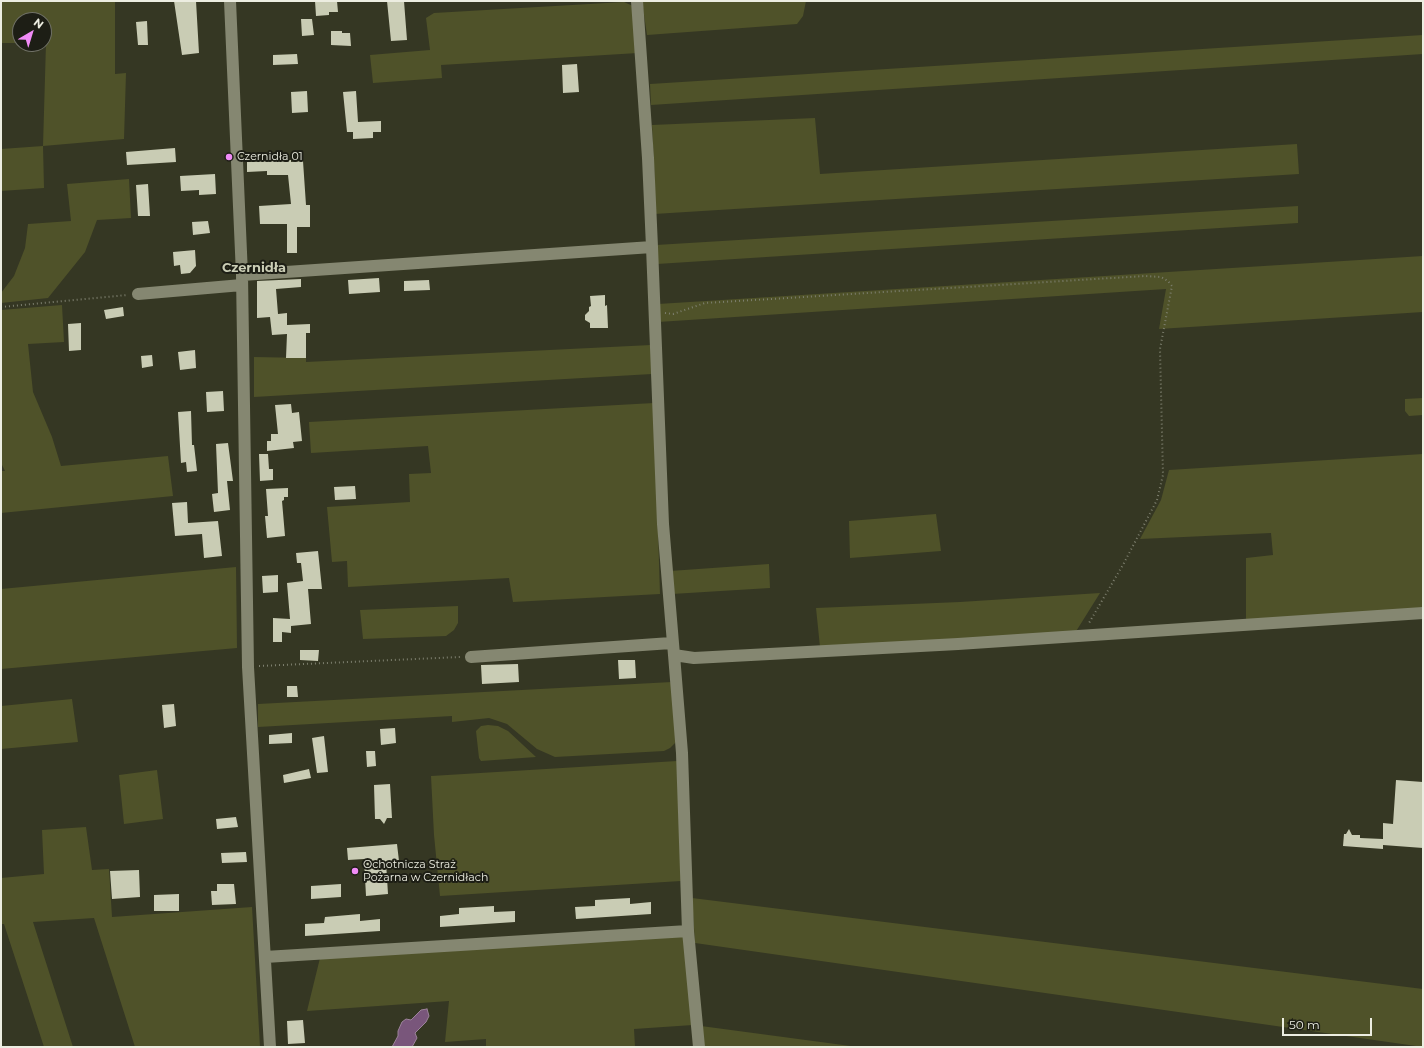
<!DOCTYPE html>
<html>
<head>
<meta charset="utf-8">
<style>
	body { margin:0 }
	#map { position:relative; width:1424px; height:1048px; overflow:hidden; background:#353723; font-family:Montserrat,sans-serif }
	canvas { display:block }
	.frame { position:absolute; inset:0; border:2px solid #ecede1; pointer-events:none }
	.north { position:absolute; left:12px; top:12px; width:40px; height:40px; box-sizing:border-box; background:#1d1e15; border:1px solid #707167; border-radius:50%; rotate:38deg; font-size:11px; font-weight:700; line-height:16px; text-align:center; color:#ecede1 }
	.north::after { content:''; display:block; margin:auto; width:14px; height:18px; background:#f08bf6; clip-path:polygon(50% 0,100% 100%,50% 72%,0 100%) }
	.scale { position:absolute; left:1282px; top:1018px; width:90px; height:18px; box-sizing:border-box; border:2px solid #ecede1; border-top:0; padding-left:5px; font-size:12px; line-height:14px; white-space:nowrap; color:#ecede1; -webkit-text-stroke:3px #1d1e15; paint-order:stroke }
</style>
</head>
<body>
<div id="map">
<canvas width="1424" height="1048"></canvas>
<div class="frame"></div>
<div class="north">N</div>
<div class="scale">50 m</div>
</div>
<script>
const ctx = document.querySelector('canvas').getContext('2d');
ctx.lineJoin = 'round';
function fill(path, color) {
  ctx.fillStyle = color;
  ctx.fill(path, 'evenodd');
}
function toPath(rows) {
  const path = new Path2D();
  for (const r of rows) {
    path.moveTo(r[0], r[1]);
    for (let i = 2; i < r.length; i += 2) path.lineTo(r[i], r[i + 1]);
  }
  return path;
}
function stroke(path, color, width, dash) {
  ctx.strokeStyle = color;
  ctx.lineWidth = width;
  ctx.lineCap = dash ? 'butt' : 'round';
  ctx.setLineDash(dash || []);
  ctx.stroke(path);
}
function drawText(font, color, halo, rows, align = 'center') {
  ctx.font = font + ' Montserrat,sans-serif';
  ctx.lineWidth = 4;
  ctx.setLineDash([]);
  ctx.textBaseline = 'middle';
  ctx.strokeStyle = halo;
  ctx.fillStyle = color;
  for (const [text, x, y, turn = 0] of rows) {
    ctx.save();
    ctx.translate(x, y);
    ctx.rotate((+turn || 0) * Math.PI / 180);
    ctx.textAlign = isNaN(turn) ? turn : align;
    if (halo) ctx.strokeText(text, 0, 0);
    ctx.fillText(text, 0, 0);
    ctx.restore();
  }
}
fill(toPath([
	[1,1,115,1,115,74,126,73,124,139,43,146,44,188,1,191,1,149,43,146,46,43,44,43,44,20,20,20,20,43,1,43],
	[642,1,806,1,803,16,797,24,647,35],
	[624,2,633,6,638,53,441,65,442,78,373,83,370,55,430,50,426,18,434,13],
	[1423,35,1423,54,651,105,650,84],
	[815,118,820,174,1297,144,1299,174,654,214,655,185,652,125],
	[129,179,131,218,97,220,85,252,48,298,1,303,1,293,14,276,25,248,28,224,71,221,67,184],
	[1298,206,1298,223,657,264,656,245],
	[1423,256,1423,312,1159,329,1166,289,658,322,658,304],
	[62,305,64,342,28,344,33,392,52,437,61,466,168,456,173,496,1,513,1,471,5,471,1,463,1,310],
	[651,345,652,374,254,397,254,357,306,358,306,362],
	[1423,398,1423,415,1409,416,1405,411,1405,399],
	[654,403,660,594,513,602,509,578,348,587,347,561,332,562,327,507,410,502,409,474,431,473,428,446,311,453,309,422],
	[1423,454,1423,609,1246,621,1246,558,1273,555,1271,533,1140,539,1161,500,1169,470],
	[936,514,941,551,850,558,849,521],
	[769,564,770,588,672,594,670,571],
	[236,567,237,648,1,669,1,589],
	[1100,593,1075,633,820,647,816,608,960,602],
	[458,606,458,623,454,630,446,636,363,639,360,610],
	[672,682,676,742,670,748,664,751,555,757,537,749,507,724,489,718,452,722,452,716,258,727,258,704],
	[72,699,78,742,1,749,1,706],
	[488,725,498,726,508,731,536,757,481,761,479,758,476,731,481,726],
	[677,761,681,881,440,896,434,835,431,776],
	[157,770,163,819,124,824,119,775],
	[86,827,92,870,109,869,112,917,252,907,260,1047,135,1047,94,918,33,922,73,1047,44,1047,4,924,1,924,1,878,44,874,42,830],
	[692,898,1423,989,1423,1047,695,943],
	[684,936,693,1025,634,1029,635,1047,486,1047,486,1039,445,1042,449,1001,307,1011,320,958],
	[701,1026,858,1047,703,1047]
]), '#4f5229');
const water = toPath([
	[427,1009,429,1016,426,1022,415,1033,417,1038,412,1047,392,1047,398,1036,398,1031,402,1022,406,1019,411,1020,421,1010,427,1009]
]);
fill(water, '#79567b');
stroke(water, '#9c839a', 1);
fill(toPath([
	[174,1,196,1,199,53,182,55],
	[315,1,337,1,338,12,329,12,329,15,316,16],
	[387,1,404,1,407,40,391,41],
	[301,19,312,19,314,35,302,36],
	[147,21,148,45,138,45,136,22],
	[331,31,342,31,342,33,350,33,351,46,331,45],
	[297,54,298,64,273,65,273,55],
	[577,64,579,92,563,93,562,65],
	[307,91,308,112,292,113,291,92],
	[356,91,358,122,381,121,381,132,373,132,373,138,353,139,353,132,347,132,343,92],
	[175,148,176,162,127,165,126,152],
	[291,160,291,162,303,161,306,205,310,205,310,227,297,227,297,253,287,253,287,224,260,224,259,206,291,204,288,175,267,175,267,171,247,172,247,162],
	[215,174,216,194,199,195,199,190,181,191,180,176],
	[148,184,150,216,138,216,136,185],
	[208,221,210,233,193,235,192,222],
	[195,250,196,266,190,273,181,274,180,265,174,266,173,252],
	[379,278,380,292,349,294,348,280],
	[301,279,301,287,276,289,278,314,287,313,287,325,310,324,310,333,306,333,306,358,286,358,287,334,272,335,270,317,257,318,257,281],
	[429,280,430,290,404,291,404,281],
	[605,295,605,306,607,305,608,328,590,328,590,323,585,320,585,315,589,311,589,307,591,306,590,296],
	[123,307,124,316,106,319,104,310],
	[81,323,81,350,69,351,68,324],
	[195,350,196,368,180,370,178,352],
	[152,355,153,366,142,368,141,356],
	[223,391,224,411,207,412,206,392],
	[291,404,292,413,299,412,302,441,293,442,294,448,267,451,267,441,271,441,271,434,278,434,275,405],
	[191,411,192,445,194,445,197,471,187,472,186,462,181,463,178,412],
	[228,443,233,481,227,481,230,510,214,512,212,494,218,493,216,444],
	[259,454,268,454,269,469,273,469,273,480,260,481],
	[355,486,356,499,335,500,334,487],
	[288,488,288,497,284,497,284,500,282,501,285,536,267,538,265,516,268,516,266,489],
	[187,502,188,523,218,521,222,556,204,558,202,534,175,536,172,503],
	[318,551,322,589,308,589,311,624,291,626,291,633,282,632,282,642,273,642,273,618,290,619,287,583,303,581,301,563,297,563,296,553],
	[278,575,278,592,263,593,262,576],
	[300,650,319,650,318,661,300,660],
	[618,660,635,660,636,678,619,679],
	[518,664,519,682,482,684,481,665],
	[287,686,297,686,298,697,287,697],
	[174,704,176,726,164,728,162,705],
	[395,728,396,743,381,745,380,729],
	[292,733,292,743,269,744,269,735],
	[324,736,328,772,317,773,312,738],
	[366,751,375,751,376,766,367,767],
	[309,769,311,778,284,783,283,775],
	[1396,780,1423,782,1423,848,1383,845,1383,849,1343,846,1344,834,1346,834,1349,829,1352,835,1360,835,1360,838,1383,839,1383,823,1393,824],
	[390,784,392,818,387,818,384,824,380,819,375,819,374,785],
	[236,817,238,827,217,829,216,819],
	[397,844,399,861,386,862,388,894,366,896,364,859,348,860,347,848],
	[246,852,247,862,222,863,221,853],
	[139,870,140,897,112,899,110,871],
	[217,884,234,884,236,904,212,905,211,891,217,891],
	[341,884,341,897,311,899,311,886],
	[179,894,179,911,154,911,154,895],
	[630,898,630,904,651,902,651,914,576,919,575,907,595,906,595,900],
	[494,906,494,912,515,911,515,922,440,927,440,916,459,914,459,908],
	[360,914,360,921,380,919,380,931,305,936,305,924,324,923,325,917],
	[303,1020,305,1043,288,1044,287,1021]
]), '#c9ccb4');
stroke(toPath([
	[1,307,127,295],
	[665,313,673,314,705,303,1145,276,1161,277,1168,281,1172,286,1160,349,1163,475,1157,500,1124,563,1089,623],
	[259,666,460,657]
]), '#7d7f6e', 2, [1, 3]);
stroke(toPath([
	[230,1,242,275,248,667,270,1047],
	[637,1,648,158,652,247],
	[242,275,652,247,663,524,674,655,694,658,958,644,1423,613],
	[138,294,242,285],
	[674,655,682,753,688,931,699,1047],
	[471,657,671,643],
	[265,957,688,931]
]), '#858771', 12);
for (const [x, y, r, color] of [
	[229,157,4,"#f08bf6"],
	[355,871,4,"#f08bf6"]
]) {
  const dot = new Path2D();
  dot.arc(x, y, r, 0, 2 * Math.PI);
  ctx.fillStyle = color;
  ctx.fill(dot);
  stroke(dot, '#1d1e15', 1.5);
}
drawText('11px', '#ecede1', '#1d1e15', [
	["Czernidła 01",237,157],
	["Ochotnicza Straż",363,865],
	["Pożarna w Czernidłach",363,878]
], 'left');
drawText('bold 13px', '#cacdb5', '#1d1e15', [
	["Czernidła",254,268]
]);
</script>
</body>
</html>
